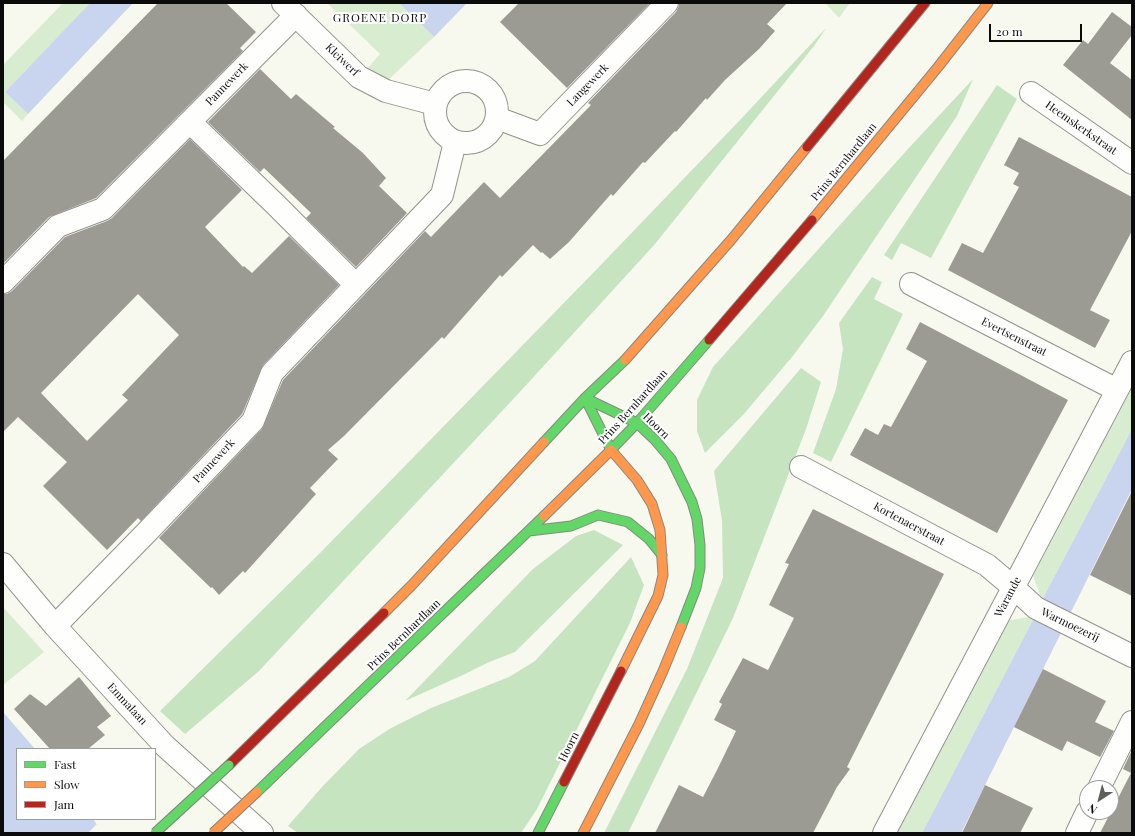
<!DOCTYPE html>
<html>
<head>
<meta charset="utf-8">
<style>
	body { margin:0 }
	#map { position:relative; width:1135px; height:836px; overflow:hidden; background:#f7f9ee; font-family:"Playfair Display",serif }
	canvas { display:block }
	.frame { position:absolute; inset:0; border:4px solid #0b0b0b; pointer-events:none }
	.legend { position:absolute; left:16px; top:748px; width:140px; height:72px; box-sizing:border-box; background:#fff; border:1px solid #9d9d9d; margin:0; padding:5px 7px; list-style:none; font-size:12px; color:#0b0b0b }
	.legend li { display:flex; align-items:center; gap:8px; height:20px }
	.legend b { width:20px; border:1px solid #9d9d9d }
	.north { position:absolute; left:1079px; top:780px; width:40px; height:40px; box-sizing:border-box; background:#fff; border:1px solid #9d9d9d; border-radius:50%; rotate:216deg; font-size:11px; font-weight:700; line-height:16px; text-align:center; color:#0b0b0b }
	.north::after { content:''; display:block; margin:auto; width:14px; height:18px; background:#5e5e5a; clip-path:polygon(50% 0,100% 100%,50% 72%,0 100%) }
	.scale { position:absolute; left:989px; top:24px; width:93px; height:18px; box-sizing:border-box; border:2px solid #0b0b0b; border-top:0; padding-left:5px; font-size:12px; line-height:14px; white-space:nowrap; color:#0b0b0b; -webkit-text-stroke:3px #fff; paint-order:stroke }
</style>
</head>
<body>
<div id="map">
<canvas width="1135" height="836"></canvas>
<div class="frame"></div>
<ul class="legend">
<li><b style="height:5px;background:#63d668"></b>Fast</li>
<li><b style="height:5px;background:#ff974d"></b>Slow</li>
<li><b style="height:5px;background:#b3261e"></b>Jam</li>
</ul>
<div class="north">N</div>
<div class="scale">20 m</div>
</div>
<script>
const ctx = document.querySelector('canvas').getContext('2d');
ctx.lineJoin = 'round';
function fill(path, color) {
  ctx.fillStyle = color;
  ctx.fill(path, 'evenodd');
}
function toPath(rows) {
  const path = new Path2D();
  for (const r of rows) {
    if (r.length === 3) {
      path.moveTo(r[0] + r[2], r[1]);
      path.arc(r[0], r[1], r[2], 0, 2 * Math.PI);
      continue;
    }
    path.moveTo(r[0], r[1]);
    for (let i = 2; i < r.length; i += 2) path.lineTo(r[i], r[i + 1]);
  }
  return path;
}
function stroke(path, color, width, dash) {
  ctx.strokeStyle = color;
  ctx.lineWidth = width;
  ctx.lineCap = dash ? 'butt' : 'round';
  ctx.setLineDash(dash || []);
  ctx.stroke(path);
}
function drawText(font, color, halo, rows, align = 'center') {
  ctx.font = font + ' "Playfair Display",serif';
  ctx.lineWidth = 4;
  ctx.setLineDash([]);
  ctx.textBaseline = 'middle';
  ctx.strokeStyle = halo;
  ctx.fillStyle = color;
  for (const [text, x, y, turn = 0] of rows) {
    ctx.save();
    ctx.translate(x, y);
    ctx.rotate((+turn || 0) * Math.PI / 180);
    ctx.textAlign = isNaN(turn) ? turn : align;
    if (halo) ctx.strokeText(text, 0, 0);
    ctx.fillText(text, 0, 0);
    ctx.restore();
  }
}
fill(toPath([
	[63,3,90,3,5,92,28,114,22,121,3,102,3,65],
	[327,3,399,3,434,37,388,80,365,71,380,54],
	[825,3,850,3,839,18],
	[1132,386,1132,429,1042,600,1033,576],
	[3,607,44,652,3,685],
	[1035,616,922,833,896,833,1005,621]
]), '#d8edd0');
fill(toPath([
	[826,28,814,46,655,244,518,394,259,671,185,734,160,711,320,553,595,271,740,120],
	[973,79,957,116,823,316,792,357,743,415,705,453,697,431,697,400,713,367,907,150],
	[997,85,1017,99,931,258,901,243,892,260,884,255],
	[872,277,882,282,874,299,903,314,831,462,813,453,836,389,843,349,839,323],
	[801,368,821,382,806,429,733,618,628,833,604,833,687,669,723,578,722,521,714,471],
	[594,530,623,545,515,652,487,663,465,674,405,701,533,569,576,536],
	[631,557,644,585,630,623,537,809,521,833,298,833,288,826,322,787,359,749,391,728,431,708,509,677,535,661]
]), '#c6e4bf');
fill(toPath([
	[90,3,133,3,28,114,5,92],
	[399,3,467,3,434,37],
	[1132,429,1132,489,1070,614,1042,600],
	[1035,616,1062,631,961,833,922,833],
	[3,712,35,749,17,749,17,819,93,819,103,833,3,833]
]), '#c9d4ef');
fill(toPath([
	[98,823,105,833,88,833]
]), '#f7f9ee');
fill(toPath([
	[158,3,226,3,256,32,240,48,243,51,96,198,49,217,3,264,3,161],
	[519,3,650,3,567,88,500,22],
	[679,3,787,3,767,24,775,31,759,49,725,80,707,100,706,98,676,132,675,131,645,163,643,162,613,196,611,194,569,242,550,259,542,252,541,253,533,245,502,277,500,275,444,339,442,337,344,436,328,450,338,459,310,488,316,494,245,573,243,571,219,595,212,587,211,588,159,538,262,429,283,380,425,231,431,237,484,182,500,198,591,105,588,103,676,12,679,6],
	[1112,12,1132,27,1132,35,1110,63,1132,80,1132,120,1063,65,1083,40,1088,44],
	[260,69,291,99,296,94,335,127,333,128,363,153,386,178,379,186,407,213,356,267,306,218,311,213,264,168,260,172,208,122],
	[1019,137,1132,197,1132,231,1090,310,1110,320,1095,348,948,270,962,243,983,253,1019,187,1013,184,1019,173,1004,165],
	[190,139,242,190,205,227,243,267,244,266,252,273,289,236,339,285,263,365,242,414,141,521,138,518,107,550,43,486,67,462,18,417,3,432,3,294,7,294,12,291,65,237,107,221,112,218],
	[138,294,179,335,122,395,128,400,87,441,41,393],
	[920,322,1068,400,997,533,850,455,865,428,878,435,884,424,891,427,927,361,906,349],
	[1132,491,1132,596,1090,575],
	[813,509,944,574,847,767,850,769,837,787,813,833,655,833,679,785,703,797,717,770,736,731,714,720,722,704,719,702,743,658,768,670,794,618,769,605,789,564,785,563],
	[1043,669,1106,701,1095,722,1114,731,1100,757,1067,741,1062,751,1014,727],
	[79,677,111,716,97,727,105,735,88,749,50,749,14,709,30,694,46,706],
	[1132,750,1132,833,1100,833,1131,773,1123,769],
	[985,785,1033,808,1020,833,962,833]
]), '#9b9b94');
const street = toPath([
	[283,3,359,77,386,91,435,104],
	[466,112,31],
	[1031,93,1132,163],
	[497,118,540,134,667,3],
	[190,122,275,204,355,284],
	[3,282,58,226,103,209,296,15],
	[911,284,1117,390],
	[801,467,987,565,1013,587,1036,608,1132,656],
	[3,564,55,626,165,746,262,833],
	[55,626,146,533,253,421,272,373,442,195,455,142],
	[1099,788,1132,722],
	[884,833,1132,362],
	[1077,833,1087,812]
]);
const fast = toPath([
	[625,360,585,398,611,450,637,423,709,340],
	[544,442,585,398,637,423,655,440,671,459,692,502,697,519,700,545,700,568,696,588,681,627],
	[529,531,571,526,598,515,628,522,649,539,662,555],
	[257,792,544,516],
	[538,833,564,782]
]);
const slow = toPath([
	[812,220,938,67,988,3],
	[625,360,731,240,807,147],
	[544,516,611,450,637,480,652,504,660,530,663,575,658,596,621,671],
	[384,613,412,585,544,442],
	[583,833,639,724,663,671,681,627]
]);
const jam = toPath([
	[807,147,925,3],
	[709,340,812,220],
	[229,765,384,613],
	[564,782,621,671]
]);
stroke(street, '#91928d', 24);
stroke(fast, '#888984', 11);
stroke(slow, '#888984', 11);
stroke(jam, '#888984', 11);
stroke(street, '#fefefc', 22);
stroke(fast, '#63d668', 9);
stroke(slow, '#ff974d', 9);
stroke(jam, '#b3261e', 9);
const fastBridge = toPath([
	[155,833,229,765]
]);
const slowBridge = toPath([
	[213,833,257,792]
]);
stroke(fastBridge, '#7f7f7a', 11, []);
stroke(slowBridge, '#7f7f7a', 11, []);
stroke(fastBridge, '#63d668', 9);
stroke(slowBridge, '#ff974d', 9);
drawText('11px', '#0b0b0b', '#fff', [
	["Kleiwerf",342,60,44],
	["Pannewerk",227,84,-46],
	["Langewerk",588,85,-46],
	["Heemskerkstraat",1081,128,35],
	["Prins Bernhardlaan",844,162,-51],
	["Evertsenstraat",1014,337,27],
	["Prins Bernhardlaan",633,407,-48],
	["Hoorn",656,426,44],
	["Pannewerk",214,461,-47],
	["Kortenaerstraat",909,524,28],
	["Warande",1008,597,-62],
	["Warmoezerij",1070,625,26],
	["Prins Bernhardlaan",404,635,-44],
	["Emmalaan",127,704,47],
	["Hoorn",569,747,-63]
]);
ctx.letterSpacing = '1px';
drawText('12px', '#0b0b0b', '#fff', [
	["GROENE DORP",380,18]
]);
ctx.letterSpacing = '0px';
</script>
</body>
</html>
